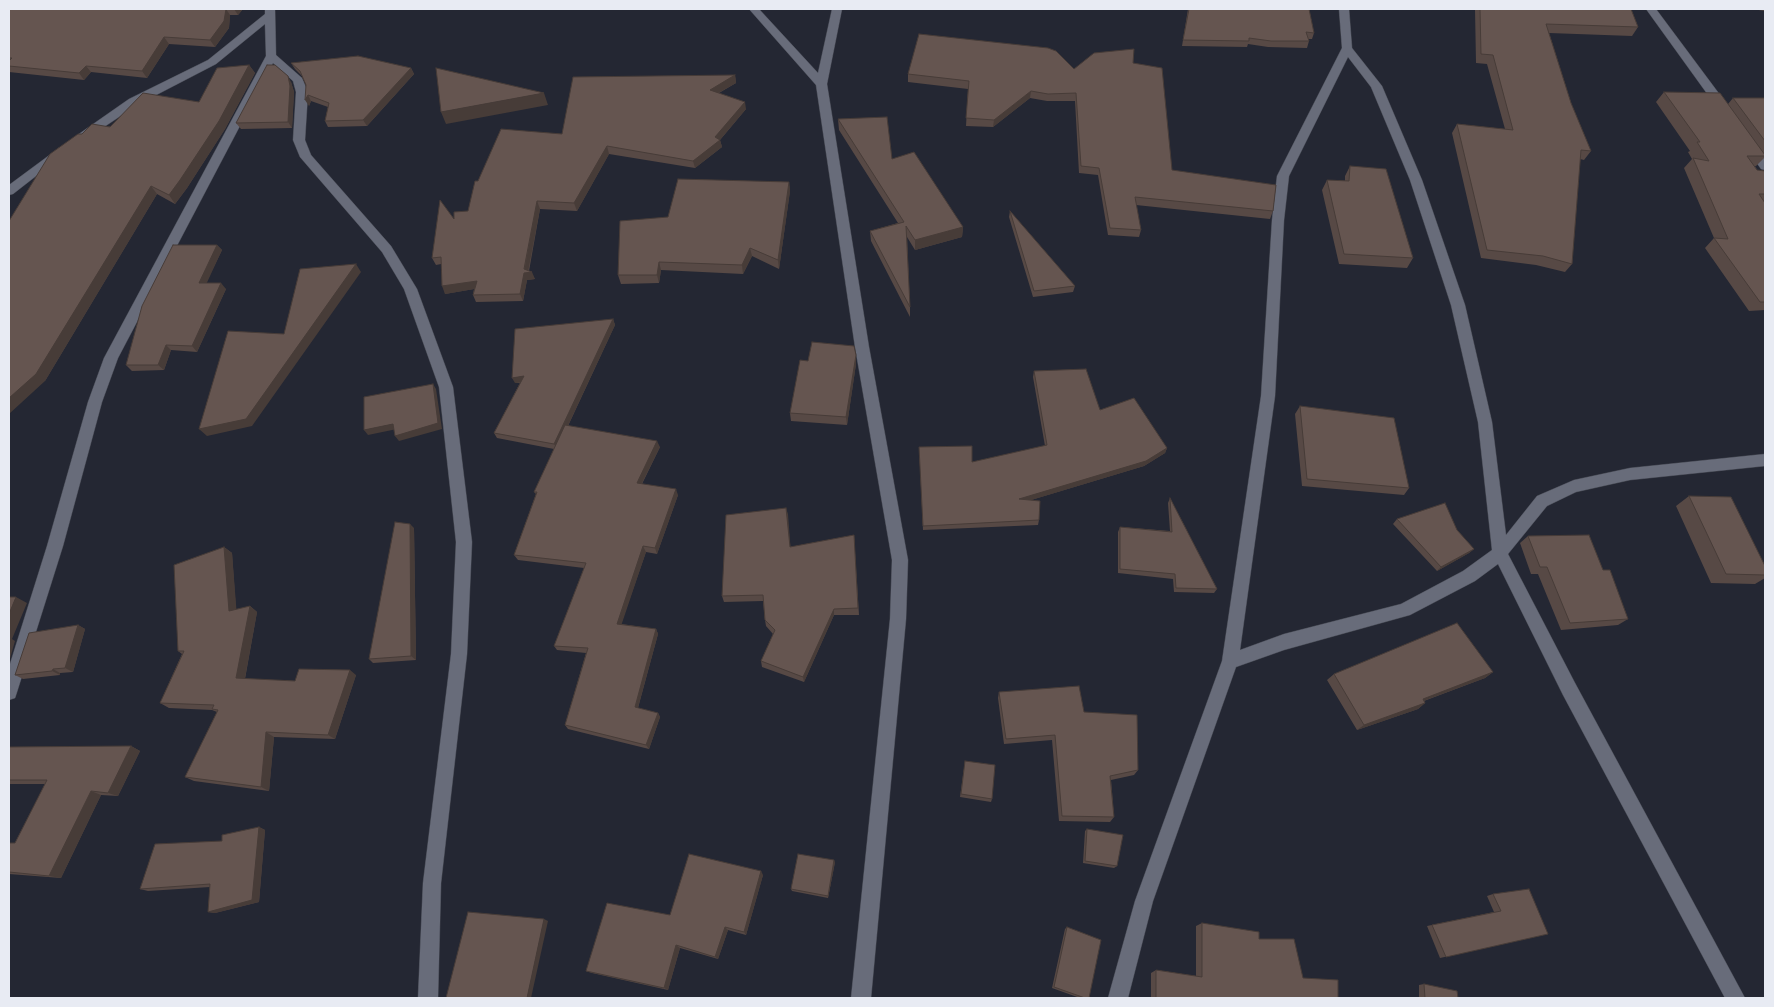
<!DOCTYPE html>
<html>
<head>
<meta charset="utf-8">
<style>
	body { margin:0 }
	#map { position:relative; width:1774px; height:1007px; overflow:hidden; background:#242733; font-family:"IBM Plex Sans",sans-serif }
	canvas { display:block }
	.frame { position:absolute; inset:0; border:10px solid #e8ebf3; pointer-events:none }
</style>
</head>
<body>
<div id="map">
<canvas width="1774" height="1007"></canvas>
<div class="frame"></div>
</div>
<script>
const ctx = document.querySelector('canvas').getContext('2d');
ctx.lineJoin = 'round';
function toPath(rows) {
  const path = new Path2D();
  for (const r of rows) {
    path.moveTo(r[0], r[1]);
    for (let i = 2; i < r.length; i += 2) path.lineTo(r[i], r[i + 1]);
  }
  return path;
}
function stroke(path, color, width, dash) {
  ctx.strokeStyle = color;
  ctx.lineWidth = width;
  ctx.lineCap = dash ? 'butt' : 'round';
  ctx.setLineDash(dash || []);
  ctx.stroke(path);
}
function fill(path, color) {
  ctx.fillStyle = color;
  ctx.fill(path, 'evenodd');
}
const minor = toPath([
	[265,9,275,9,276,55,302,78,308,92,305,140,311,155,391,246,417,289,453,387,472,542,467,654,441,883,438,998,418,998,423,883,451,654,456,542,439,387,404,289,382,252,300,157,293,140,296,92,293,81,273,63,118,358,102,402,63,546,17,692,15,698,9,700,9,667,47,546,88,402,104,358,266,56,265,24,216,64,137,105,86,139,82,140,76,136,129,99,208,60,265,14,265,9],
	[749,9,759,9,818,73,832,9,842,9,827,84,869,347,908,560,906,619,871,998,851,998,890,619,892,560,855,347,816,85,749,9],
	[1339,9,1349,9,1352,48,1382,86,1422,180,1465,305,1492,422,1506,535,1537,496,1574,480,1630,468,1765,454,1765,466,1630,480,1576,492,1547,506,1508,554,1575,683,1745,998,1725,998,1563,695,1498,564,1475,581,1410,615,1284,650,1236,667,1153,901,1128,998,1108,998,1135,901,1222,661,1261,396,1272,220,1277,176,1342,48,1339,9],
	[1348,57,1371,87,1410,180,1451,305,1478,422,1492,550,1463,571,1401,604,1284,634,1240,650,1275,396,1284,220,1289,176,1348,57],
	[1646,9,1656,9,1729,107,1729,113,1721,113,1646,9],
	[1750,141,1754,142,1765,158,1765,170,1761,169,1744,145,1750,141],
	[59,148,65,152,63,155,13,194,9,195,9,185,59,148]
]);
stroke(minor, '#42454f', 1);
fill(minor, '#686c7a');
fill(toPath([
	[9,9,243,9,238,15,230,15,229,28,215,47,169,44,147,78,91,72,84,80,9,72],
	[1188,9,1309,9,1314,33,1312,39,1308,39,1309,41,1307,48,1268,47,1248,44,1247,47,1182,46],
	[1475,9,1631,9,1638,27,1632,36,1549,33,1571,103,1591,151,1584,160,1580,159,1572,264,1565,272,1536,265,1481,258,1452,133,1457,124,1505,129,1487,64,1476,63],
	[1752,9,1765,9,1765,11],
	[291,63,411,68,414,74,367,126,328,127,325,121,328,107,311,101,309,106,306,85,302,76,295,69],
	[1133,63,1172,170,1273,211,1270,219,1136,205,1141,230,1139,237,1108,235,1098,175,1079,173,1075,101,1047,101,1030,98,993,127,966,126,968,89,908,82,908,74,1074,69],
	[249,65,255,73,225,129,187,188,175,204,157,194,45,381,82,134,199,102],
	[735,75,736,83,719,93,746,109,720,140,722,147,695,168,609,154,577,211,540,209,529,271,535,279,527,280,523,301,476,302,473,295,474,289,445,294,441,264,436,265,432,258,454,219,468,211,562,134],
	[291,82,294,92,292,128,241,129,236,123],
	[1664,92,1728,104,1733,98,1765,98,1765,157,1756,166,1755,166,1757,170,1765,171,1765,310,1749,311,1705,248,1714,238,1684,168,1692,159,1688,152,1690,151,1656,102],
	[838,119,892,159,963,227,962,237,915,250,907,237,910,307,910,317,871,241,870,231,898,223,839,130],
	[1350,166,1413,258,1407,268,1339,264,1322,190,1327,180,1345,181,1345,176],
	[789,182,790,191,779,269,752,256,743,274,661,270,659,283,621,284,618,275,668,217],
	[1010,211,1075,286,1073,292,1033,297,1009,217],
	[217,245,222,250,206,283,226,289,197,352,171,350,164,370,132,371,126,365],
	[613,319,615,325,568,426,660,447,642,484,678,495,657,554,646,552,621,624,656,629,658,634,638,708,658,713,660,717,649,749,568,729,565,725,586,653,557,650,554,646,584,568,518,560,514,555,536,494,534,492,554,449,497,438,494,433,520,383,515,383],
	[856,355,856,364,847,425,791,421,790,413,808,361],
	[1034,371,1167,448,1165,453,1144,466,1031,500,1039,520,1038,525,923,530,919,447,972,462,1045,446,1033,377],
	[1300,406,1409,488,1404,495,1302,486,1295,414],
	[1689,496,1765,566,1765,578,1755,584,1711,583,1676,506],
	[1170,498,1217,589,1214,593,1174,592,1173,579,1118,573,1118,532,1120,527,1170,531,1168,503],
	[786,508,790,547,854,535,859,615,834,615,804,682,762,667,761,661,773,634,766,626,765,620,763,601,724,602,722,596],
	[1397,519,1457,530,1474,549,1469,553,1437,571,1393,524],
	[414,528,416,660,373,663,369,659],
	[1528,536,1603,570,1628,619,1618,625,1561,630,1538,574,1531,574,1520,543],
	[224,547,232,553,236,610,250,606,257,612,245,679,295,681,356,675,335,739,274,737,269,791,194,781,185,777,217,712,212,710,169,708,160,703,182,654,178,651],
	[78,625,85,629,73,672,60,673,60,675,23,679,15,675],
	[1493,672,1485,678,1424,701,1425,703,1418,709,1357,730,1327,680,1334,674],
	[999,692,1084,712,1138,770,1134,775,1111,780,1114,817,1110,822,1059,821,1052,740,1004,744,998,698],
	[131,746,140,751,118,796,101,795,61,878,9,874,9,843,15,843,45,784,9,784,9,748],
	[965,761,992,799,991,802,960,797],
	[259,827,265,830,259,902,215,913,208,912,210,887,148,891,140,889,222,841],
	[1087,829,1117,866,1114,868,1083,863,1085,831],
	[835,862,828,898,792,891,791,889],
	[763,875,746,935,728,930,718,959,680,948,668,990,592,973,586,971,670,915],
	[1493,894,1548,934,1440,958,1427,926,1494,912,1487,896],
	[1202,923,1259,939,1303,978,1338,998,1151,998,1151,973,1156,970,1196,976,1196,926],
	[1067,927,1089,998,1080,998,1052,988,1065,929],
	[1424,984,1458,998,1419,998,1419,985]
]), '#574945');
fill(toPath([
	[226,9,230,15,229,28,215,47,210,40],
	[234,9,243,9,238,15],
	[164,37,169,44,147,78,142,71],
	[249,65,255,73,225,129,187,188,175,204,169,195],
	[86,66,91,72,84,80,79,73],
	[411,68,414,74,367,126,363,120],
	[735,75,736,83,711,97,710,90],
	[288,76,291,82,294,92,292,128,288,122],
	[1031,91,1030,98,993,127,994,120],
	[544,93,548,105,446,124,441,112],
	[308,95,311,101,309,106,305,100],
	[745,102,746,109,719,141,720,140,722,147,695,168,693,161],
	[607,146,609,154,577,211,574,203],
	[789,182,790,191,779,269,778,260],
	[151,186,157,194,45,381,9,414,9,398],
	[537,201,540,209,528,272,532,272,535,279,527,280,523,301,520,294],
	[963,227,962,237,915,250,915,240],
	[217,245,222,250,204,289,199,283],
	[750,248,752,256,743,274,742,265],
	[659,262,661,270,659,283,657,275],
	[356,264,361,272,252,426,207,436,199,429],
	[477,281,480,288,445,294,442,286],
	[221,283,226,289,197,352,192,346],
	[613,319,615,325,557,449,554,444],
	[166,345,171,350,164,370,158,365],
	[856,355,856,364,847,425,846,417],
	[524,376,526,382,515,383,512,378],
	[433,384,436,389,442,429,399,441,395,436],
	[393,424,397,429,368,435,364,430],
	[657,441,660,447,639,489,637,483],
	[1167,448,1165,453,1144,466,1018,504,1019,499],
	[676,489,678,495,657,554,655,548],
	[786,508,788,514,791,554,790,547],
	[410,524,414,528,416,660,411,656],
	[643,546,646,552,620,629,617,624],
	[224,547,232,553,237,617,229,611],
	[1474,549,1469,553,1437,571,1441,567],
	[16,597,27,603,12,639,15,641,9,662,9,614],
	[250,606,257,612,244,683,236,678],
	[834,609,834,615,804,682,803,677],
	[78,625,85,629,73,672,65,668],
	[656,629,658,634,637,711,635,707],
	[53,669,60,673,60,675,52,671],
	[350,670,356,675,335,739,328,735],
	[1493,672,1485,678,1415,704,1423,699],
	[1425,703,1418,709,1357,730,1364,725],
	[658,713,660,717,649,749,646,745],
	[266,732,274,737,269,791,261,787],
	[131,746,140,751,118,796,108,793],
	[91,791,101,795,61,878,49,876],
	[259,827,265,830,259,902,215,913,208,912],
	[834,860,835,862,828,898,828,896],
	[761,871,763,875,746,935,744,932],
	[544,919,548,921,531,998,527,998],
	[725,927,728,930,718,959,715,957],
	[676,945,680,948,668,990,664,988]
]), '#473c38');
const building = toPath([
	[9,9,226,9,224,21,210,40,164,37,142,71,86,66,79,73,9,66,9,61,12,58,9,58,9,9],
	[1189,9,1309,9,1314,33,1306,32,1309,41,1271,41,1249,38,1249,41,1183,40,1189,9],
	[1480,9,1631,9,1638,27,1546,24,1571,103,1591,151,1581,150,1572,264,1543,256,1487,250,1457,124,1513,130,1493,55,1481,54,1480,9],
	[919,34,1048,48,1056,51,1074,69,1094,53,1134,49,1133,63,1162,68,1172,170,1276,185,1273,211,1135,197,1141,230,1110,228,1099,168,1081,166,1076,93,1048,94,1031,91,994,120,966,118,969,81,908,74,919,34],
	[358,56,411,68,363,120,325,121,329,103,308,95,305,100,306,85,300,71,291,63,358,56],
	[249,65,219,121,180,180,169,195,151,186,36,374,9,398,9,221,50,154,78,134,82,134,92,124,110,127,143,93,199,102,217,68,249,65],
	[267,65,275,65,288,76,290,86,288,122,236,123,267,65],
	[436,68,544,93,441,112,436,68],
	[735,75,710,90,745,102,715,137,720,140,693,161,607,146,574,203,537,201,524,269,532,272,524,273,520,294,473,295,477,281,442,286,441,257,432,258,440,200,454,219,454,212,468,211,475,181,478,181,501,129,562,134,573,77,735,75],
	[1664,92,1720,93,1765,155,1765,156,1747,156,1757,170,1765,171,1765,194,1759,194,1765,203,1765,302,1760,302,1714,238,1728,239,1693,158,1709,161,1697,142,1700,142,1664,92],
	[1733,98,1765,98,1765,141,1733,98],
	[887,117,892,159,914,152,963,227,915,240,906,226,910,307,870,231,904,222,838,119,887,117],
	[1350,166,1386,169,1413,258,1344,254,1327,180,1349,181,1350,166],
	[678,179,789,182,778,260,750,248,742,265,659,262,657,275,618,275,620,221,668,217,678,179],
	[1010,211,1075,286,1034,291,1010,211],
	[173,245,217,245,199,283,221,283,192,346,166,345,158,365,126,365,142,306,173,245],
	[356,264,246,419,199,429,228,331,284,334,300,269,356,264],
	[613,319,554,444,494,433,524,376,512,378,515,329,613,319],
	[812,342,854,346,856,355,846,417,790,413,800,360,808,361,812,342],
	[1086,369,1100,410,1134,398,1167,448,1146,461,1019,499,1040,501,1039,520,923,526,919,447,972,446,972,462,1047,445,1034,371,1086,369],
	[433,384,438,423,395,436,393,424,364,430,364,397,433,384],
	[1300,406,1394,418,1409,488,1307,479,1300,406],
	[565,425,657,441,637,483,676,489,655,548,643,546,617,624,656,629,635,707,658,713,646,745,565,725,588,648,554,646,586,563,514,555,537,492,534,492,565,425],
	[1689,496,1731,497,1765,566,1765,575,1726,574,1689,496],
	[1170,498,1217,589,1176,588,1175,574,1120,569,1120,527,1172,532,1170,498],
	[1445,503,1457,530,1474,549,1441,567,1397,519,1445,503],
	[786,508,790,547,854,535,858,608,834,609,803,677,761,661,775,630,765,620,763,595,722,596,726,515,786,508],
	[395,522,410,524,411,656,369,659,395,522],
	[1589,535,1603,570,1610,570,1628,619,1570,623,1547,567,1540,567,1528,536,1589,535],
	[224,547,229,611,250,606,236,678,295,681,299,669,350,670,328,735,266,732,261,787,185,777,218,710,212,709,214,705,160,703,184,651,178,651,174,565,224,547],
	[9,597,16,597,9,614,9,597],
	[1457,623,1493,672,1423,699,1425,703,1364,725,1334,674,1457,623],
	[78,625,65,668,53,669,52,671,15,675,29,633,78,625],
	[1079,686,1084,712,1137,715,1138,770,1110,776,1114,817,1062,816,1055,735,1006,739,999,692,1079,686],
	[131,746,108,793,91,791,49,876,9,872,9,843,15,843,47,780,9,780,9,747,131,746],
	[965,761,995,765,992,799,961,794,965,761],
	[259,827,252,900,208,912,210,884,140,889,155,844,222,841,222,835,259,827],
	[1087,829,1123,835,1117,866,1085,861,1087,829],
	[689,854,761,871,744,932,725,927,715,957,676,945,664,988,586,971,607,903,670,915,689,854],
	[798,854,834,860,828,896,791,889,798,854],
	[1529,889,1548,934,1446,957,1432,925,1501,911,1493,894,1529,889],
	[468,912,544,919,527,998,446,998,468,912],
	[1202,923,1259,932,1259,939,1294,939,1303,978,1338,980,1338,998,1156,998,1156,970,1202,977,1202,923],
	[1067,927,1101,940,1089,998,1085,998,1054,987,1067,927],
	[1424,984,1457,991,1458,998,1425,998,1424,984]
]);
fill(building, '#655550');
stroke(building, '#473c38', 1);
</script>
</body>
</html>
